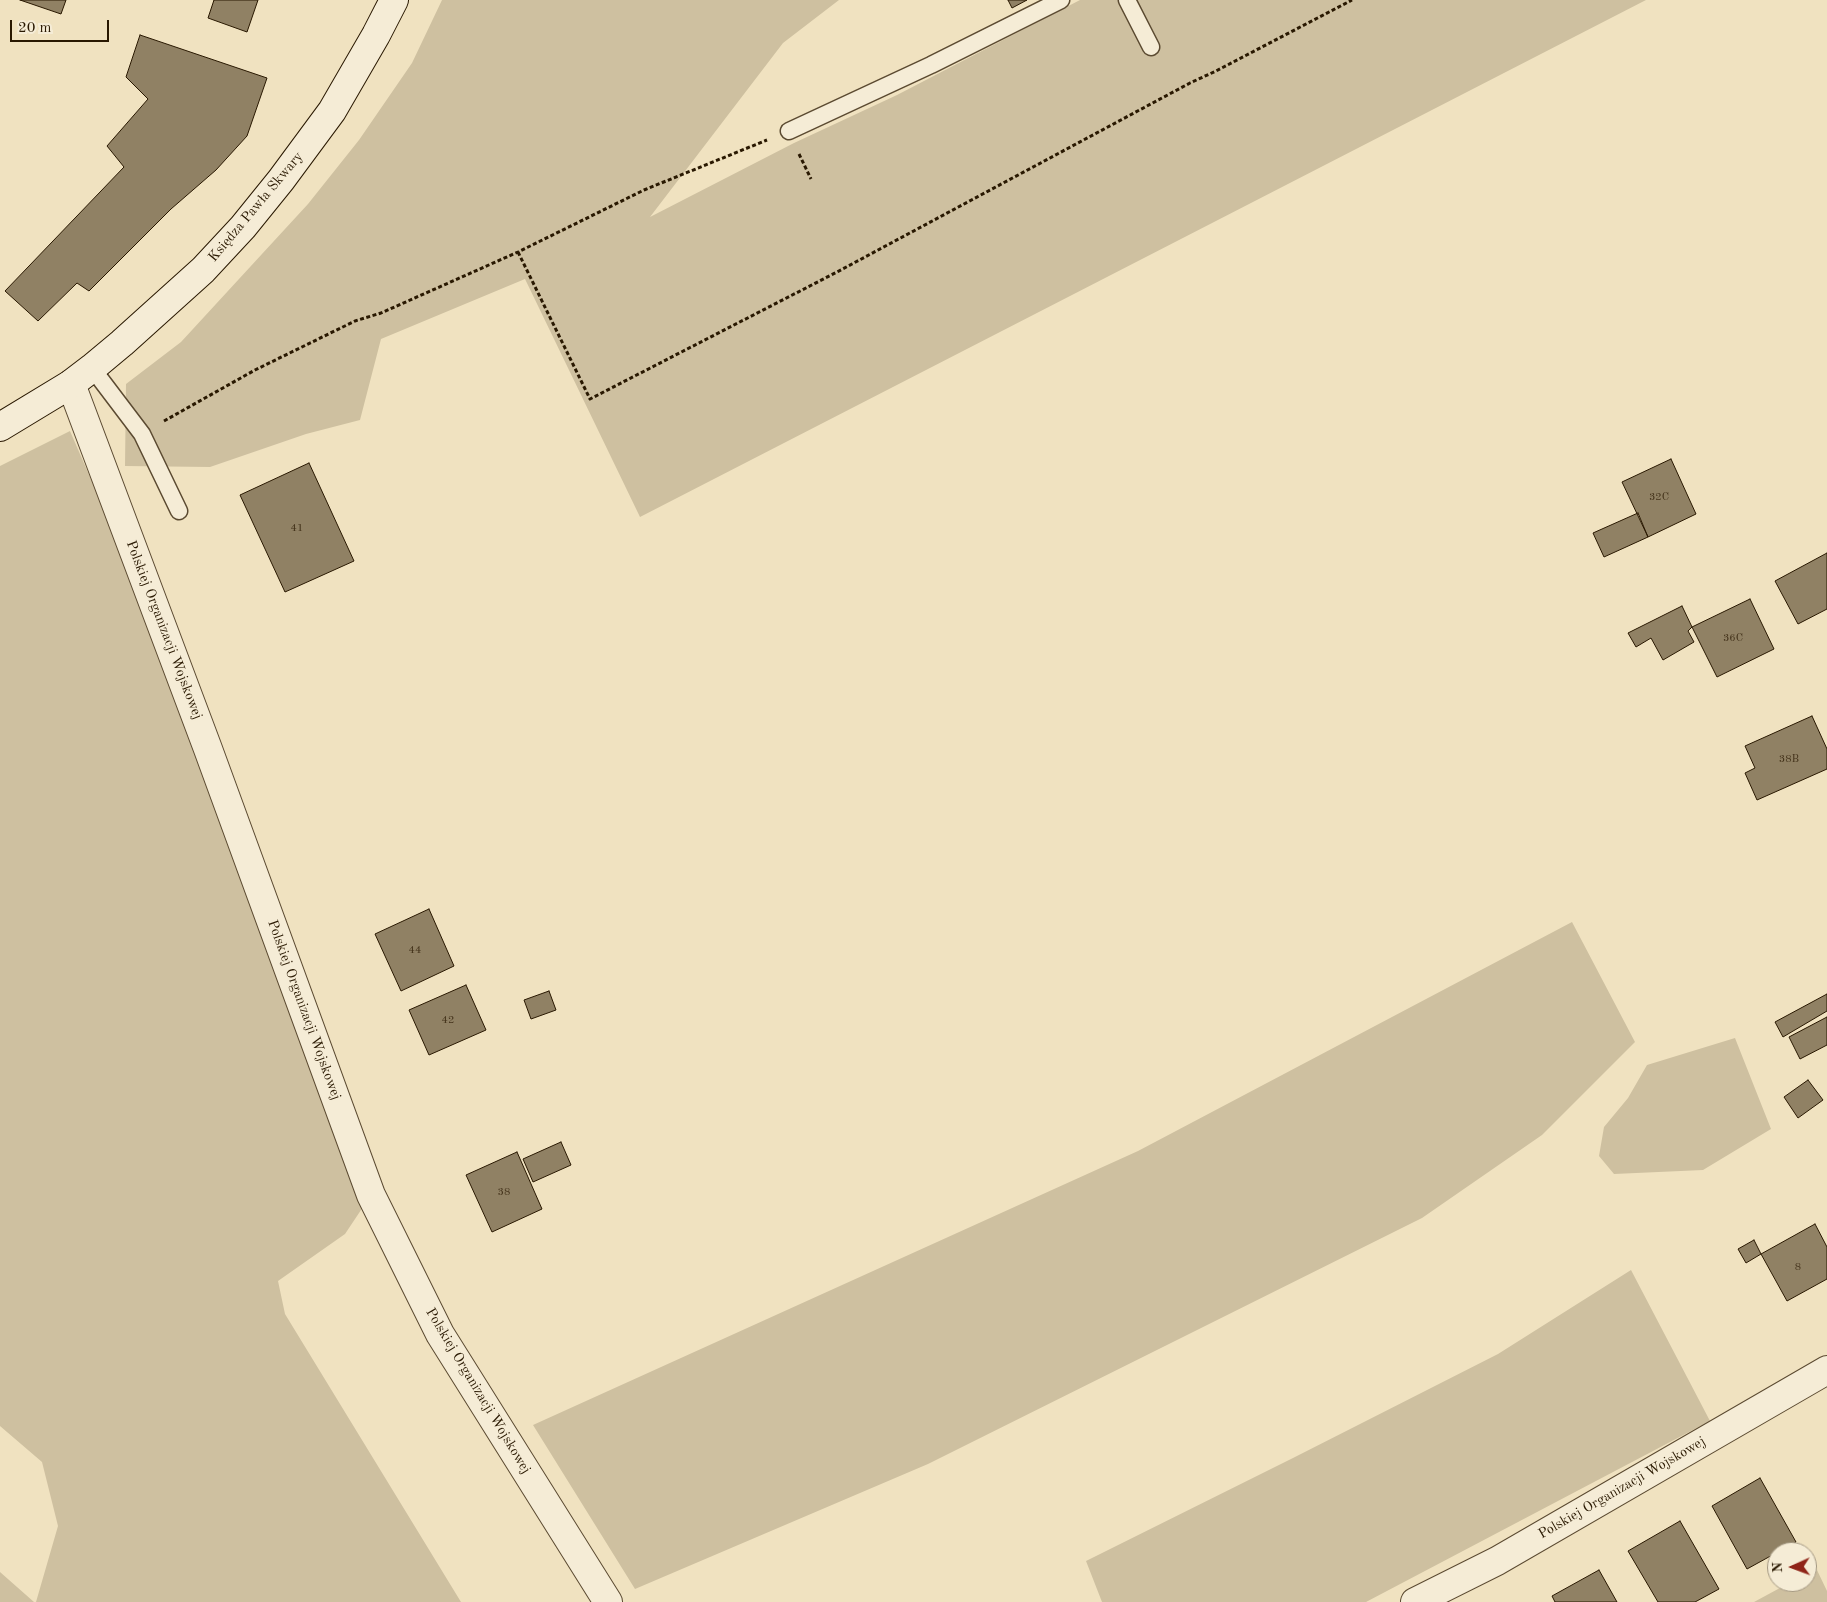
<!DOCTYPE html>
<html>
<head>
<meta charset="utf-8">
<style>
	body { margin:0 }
	#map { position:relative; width:1827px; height:1602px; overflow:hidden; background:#f0e2c0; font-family:"Old Standard TT",serif }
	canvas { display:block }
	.north { position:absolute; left:1767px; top:1542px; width:50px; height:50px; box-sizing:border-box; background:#f5ecd6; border:1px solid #a39781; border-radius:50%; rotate:268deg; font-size:14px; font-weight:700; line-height:20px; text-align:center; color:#291801 }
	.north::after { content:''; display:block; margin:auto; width:18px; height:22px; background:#8f2418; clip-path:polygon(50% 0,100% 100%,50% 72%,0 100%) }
	.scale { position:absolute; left:10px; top:20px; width:99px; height:22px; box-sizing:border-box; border:2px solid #291801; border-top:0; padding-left:6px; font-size:15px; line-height:18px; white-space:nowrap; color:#291801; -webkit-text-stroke:4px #f5ecd6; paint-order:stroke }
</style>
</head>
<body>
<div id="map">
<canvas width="1827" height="1602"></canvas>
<div class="north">N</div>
<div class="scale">20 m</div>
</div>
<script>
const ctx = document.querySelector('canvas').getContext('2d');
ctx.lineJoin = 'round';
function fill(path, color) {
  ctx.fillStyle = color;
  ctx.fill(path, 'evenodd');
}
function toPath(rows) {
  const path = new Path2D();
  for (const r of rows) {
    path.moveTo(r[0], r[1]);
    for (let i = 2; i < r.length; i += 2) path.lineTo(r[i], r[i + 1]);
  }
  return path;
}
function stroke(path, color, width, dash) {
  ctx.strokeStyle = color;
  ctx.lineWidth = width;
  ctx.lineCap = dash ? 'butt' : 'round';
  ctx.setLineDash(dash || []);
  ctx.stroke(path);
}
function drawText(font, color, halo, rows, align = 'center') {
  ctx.font = font + ' "Old Standard TT",serif';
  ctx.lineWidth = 4;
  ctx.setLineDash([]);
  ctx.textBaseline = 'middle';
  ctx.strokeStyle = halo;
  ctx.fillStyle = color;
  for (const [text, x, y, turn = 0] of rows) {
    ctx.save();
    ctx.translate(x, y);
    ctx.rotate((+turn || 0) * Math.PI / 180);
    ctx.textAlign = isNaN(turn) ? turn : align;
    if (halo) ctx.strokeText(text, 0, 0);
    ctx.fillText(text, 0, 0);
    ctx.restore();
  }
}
fill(toPath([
	[442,0,839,0,783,43,650,217,794,143,897,95,1080,0,1646,0,640,517,525,279,381,339,360,420,306,434,210,467,125,466,126,384,181,342,308,204,359,140,412,63],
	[70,431,208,749,371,1195,345,1234,278,1281,285,1314,461,1602,36,1602,58,1526,42,1462,0,1426,0,466],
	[1572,922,1635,1042,1542,1135,1422,1218,928,1464,635,1589,533,1425,1138,1151],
	[1735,1038,1771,1129,1703,1170,1614,1174,1599,1156,1604,1127,1628,1098,1647,1065],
	[1631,1270,1710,1421,1366,1602,1102,1602,1086,1561,1293,1458,1498,1354],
	[1816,1568,1827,1591,1827,1602,1754,1602,1791,1582,1807,1582,1807,1573],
	[0,1572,34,1602,0,1602]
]), '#cec0a0');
const building = toPath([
	[20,0,66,0,61,14,20,0],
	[214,0,258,0,247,32,208,18,214,0],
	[1008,0,1027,0,1012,8,1008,0],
	[140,35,267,78,247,136,216,170,171,209,89,291,77,283,38,321,5,291,124,167,107,146,148,99,126,77,140,35],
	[1671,459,1696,514,1648,537,1622,482,1671,459],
	[309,463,354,561,285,592,240,495,309,463],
	[1638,513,1648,537,1604,557,1593,533,1638,513],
	[1827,553,1827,609,1798,624,1775,581,1827,553],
	[1750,599,1774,649,1717,677,1692,627,1750,599],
	[1682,606,1692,627,1688,631,1694,642,1663,660,1651,638,1636,647,1628,633,1682,606],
	[1812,716,1827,749,1827,769,1757,800,1745,773,1755,768,1745,746,1812,716],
	[429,909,454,966,401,991,375,934,429,909],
	[466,985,486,1030,429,1055,409,1010,466,985],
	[549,991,556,1010,531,1019,524,1000,549,991],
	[1827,994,1827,1011,1783,1037,1775,1022,1827,994],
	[1827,1017,1827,1045,1800,1059,1789,1037,1827,1017],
	[1808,1080,1823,1100,1798,1118,1784,1097,1808,1080],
	[561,1142,571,1165,533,1182,523,1159,561,1142],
	[517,1152,542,1209,492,1232,466,1175,517,1152],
	[1815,1224,1827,1247,1827,1279,1787,1301,1761,1254,1815,1224],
	[1754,1240,1761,1254,1746,1263,1738,1249,1754,1240],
	[1760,1478,1796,1542,1747,1569,1712,1506,1760,1478],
	[1680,1521,1719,1589,1695,1602,1658,1602,1628,1551,1680,1521],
	[1599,1570,1617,1602,1555,1602,1552,1596,1599,1570]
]);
fill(building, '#908164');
stroke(building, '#291801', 1);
const service = toPath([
	[1127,0,1151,47],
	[789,131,931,65,1061,0],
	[92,368,142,434,179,511]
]);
const minor = toPath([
	[71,384,208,749,371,1195,440,1334,608,1602],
	[1415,1602,1497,1561,1827,1370]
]);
const secondary = toPath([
	[0,427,71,384,92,368,122,343,203,270,243,227,281,180,332,111,376,35,394,0]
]);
stroke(service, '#5b4a31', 19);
stroke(minor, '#5b4a31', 30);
stroke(secondary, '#291801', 30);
stroke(toPath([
	[799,154,811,179],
	[518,252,590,399,837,272,1190,83,1216,71,1352,0],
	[164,421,255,370,355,321,381,313,518,252,644,190,767,140]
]), '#291801', 3, [4, 2.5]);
stroke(service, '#f5ecd6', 16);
stroke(minor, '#f5ecd6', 28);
stroke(secondary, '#f5ecd6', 28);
drawText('11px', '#43321a', null, [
	["32C",1659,497],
	["41",297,528],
	["36C",1733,638],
	["38B",1789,759],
	["44",415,950],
	["42",448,1020],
	["38",504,1192],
	["8",1798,1267]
]);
drawText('14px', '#291801', '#f5ecd6', [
	["Księdza Pawła Skwary",256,207,-50],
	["Polskiej Organizacji Wojskowej",164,630,69],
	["Polskiej Organizacji Wojskowej",304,1010,70],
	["Polskiej Organizacji Wojskowej",478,1391,59],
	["Polskiej Organizacji Wojskowej",1622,1488,-30]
]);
</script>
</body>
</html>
